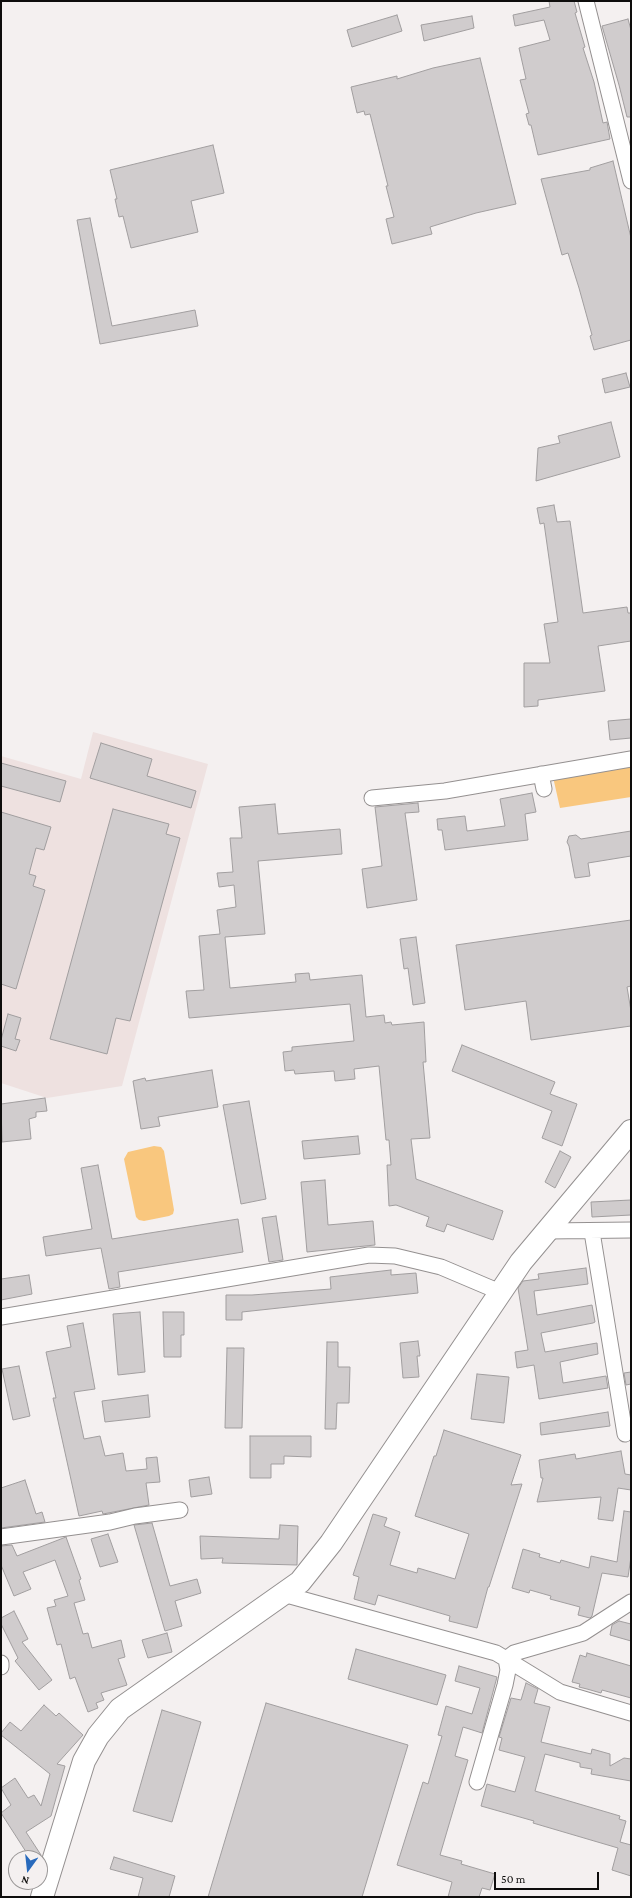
<!DOCTYPE html>
<html>
<head>
<meta charset="utf-8">
<style>
	body { margin:0 }
	#map { position:relative; width:632px; height:1898px; overflow:hidden; background:#f4f0f0; font-family:"Crimson Pro",serif }
	canvas { display:block }
	.frame { position:absolute; inset:0; border:2px solid #0e0d0c; pointer-events:none }
	.north { position:absolute; left:8px; top:1850px; width:40px; height:40px; box-sizing:border-box; background:#f4f0f0; border:1px solid #989595; border-radius:50%; rotate:195deg; font-size:11px; font-weight:700; line-height:16px; text-align:center; color:#0e0d0c }
	.north::after { content:''; display:block; margin:auto; width:14px; height:18px; background:#286abc; clip-path:polygon(50% 0,100% 100%,50% 72%,0 100%) }
	.scale { position:absolute; left:494px; top:1872px; width:105px; height:18px; box-sizing:border-box; border:2px solid #0e0d0c; border-top:0; padding-left:5px; font-size:12px; line-height:14px; white-space:nowrap; color:#0e0d0c; -webkit-text-stroke:3px #f4f0f0; paint-order:stroke }
</style>
</head>
<body>
<div id="map">
<canvas width="632" height="1898"></canvas>
<div class="frame"></div>
<div class="north">N</div>
<div class="scale">50 m</div>
</div>
<script>
const ctx = document.querySelector('canvas').getContext('2d');
ctx.lineJoin = 'round';
function fill(path, color) {
  ctx.fillStyle = color;
  ctx.fill(path, 'evenodd');
}
function toPath(rows) {
  const path = new Path2D();
  for (const r of rows) {
    path.moveTo(r[0], r[1]);
    for (let i = 2; i < r.length; i += 2) path.lineTo(r[i], r[i + 1]);
  }
  return path;
}
function stroke(path, color, width, dash) {
  ctx.strokeStyle = color;
  ctx.lineWidth = width;
  ctx.lineCap = dash ? 'butt' : 'round';
  ctx.setLineDash(dash || []);
  ctx.stroke(path);
}
fill(toPath([
	[93,732,208,764,122,1086,47,1098,1,1083,1,756,81,779]
]), '#eee1e0');
fill(toPath([
	[631,765,631,797,560,808,553,777],
	[154,1146,161,1147,164,1151,174,1210,173,1214,169,1216,144,1221,139,1220,136,1217,124,1159,128,1152]
]), '#f9c77e');
const building = toPath([
	[549,1,574,1,577,12,575,13,585,47,583,48,594,82,603,123,607,122,610,139,538,155,531,125,529,125,526,114,529,113,520,80,526,79,519,48,550,40,544,20,515,26,513,15,550,7,549,1],
	[397,15,402,31,352,47,347,30,397,15],
	[472,16,474,28,424,41,421,25,472,16],
	[628,19,631,30,631,117,627,117,619,85,602,26,628,19],
	[480,58,516,204,476,213,430,227,432,234,392,244,386,219,394,217,386,186,388,186,370,114,365,115,364,111,357,113,351,87,397,76,397,79,433,68,480,58],
	[213,145,224,193,191,201,198,232,131,248,123,216,119,217,115,199,117,199,110,170,213,145],
	[613,161,631,238,631,340,594,350,590,336,592,335,579,288,568,253,562,255,541,179,590,170,590,168,613,161],
	[90,218,112,326,195,310,198,326,100,344,77,220,90,218],
	[626,373,630,387,605,393,602,379,626,373],
	[611,422,620,457,536,481,538,448,560,443,558,436,611,422],
	[554,505,557,522,570,521,583,613,627,607,628,613,631,613,631,641,598,646,605,691,538,700,538,706,524,707,524,663,550,663,544,624,558,622,544,523,540,524,537,508,554,505],
	[631,719,631,738,610,740,608,721,631,719],
	[101,743,152,759,147,776,196,791,191,808,90,778,101,743],
	[1,763,66,781,60,802,1,786,1,763],
	[532,793,536,812,525,814,528,840,445,850,442,830,438,830,437,819,465,816,467,831,505,826,500,799,532,793],
	[418,803,419,812,405,813,417,900,367,908,362,869,382,866,375,807,418,803],
	[275,804,278,834,340,829,342,854,258,861,265,934,225,937,230,988,296,982,295,974,309,973,310,980,362,975,366,1017,384,1015,385,1023,391,1022,392,1025,424,1022,426,1062,423,1062,430,1138,411,1139,416,1179,503,1211,493,1240,447,1224,444,1232,426,1226,429,1217,396,1205,389,1206,387,1165,391,1165,389,1140,386,1140,379,1066,354,1069,355,1079,335,1081,334,1071,295,1074,294,1070,285,1071,283,1052,292,1051,292,1047,354,1041,350,1004,189,1018,186,991,204,990,199,936,220,934,217,910,236,907,234,885,219,887,217,873,233,872,230,838,242,838,239,807,275,804],
	[113,809,169,824,166,834,180,838,130,1021,116,1018,107,1054,50,1039,113,809],
	[1,812,51,827,44,850,36,848,29,874,36,876,33,886,45,890,16,989,1,984,1,812],
	[631,831,631,856,588,863,590,876,575,878,569,846,567,842,569,836,576,835,581,839,631,831],
	[631,920,631,986,627,987,631,1011,631,1026,531,1040,526,1001,465,1010,456,945,631,920],
	[416,937,425,1003,413,1005,408,968,404,969,400,939,416,937],
	[8,1014,21,1018,15,1039,20,1040,16,1051,1,1046,1,1040,8,1014],
	[462,1045,555,1082,550,1094,577,1104,562,1146,542,1138,552,1111,452,1071,462,1045],
	[212,1070,218,1107,158,1117,160,1126,141,1129,133,1081,145,1078,146,1081,212,1070],
	[45,1098,47,1111,36,1112,36,1117,29,1119,31,1139,2,1142,1,1104,45,1098],
	[249,1101,266,1199,241,1204,223,1105,249,1101],
	[358,1136,360,1154,304,1159,302,1141,358,1136],
	[560,1151,571,1157,555,1188,545,1182,560,1151],
	[98,1165,112,1239,238,1219,243,1252,118,1272,120,1287,109,1289,101,1248,46,1256,43,1237,92,1229,81,1168,98,1165],
	[325,1180,328,1225,373,1221,375,1245,307,1252,301,1182,325,1180],
	[631,1200,631,1215,592,1217,591,1202,631,1200],
	[276,1216,283,1260,269,1262,262,1218,276,1216],
	[586,1268,588,1284,534,1291,537,1315,592,1305,595,1322,593,1323,541,1333,545,1352,597,1343,598,1354,560,1362,563,1383,606,1376,608,1388,539,1399,534,1365,517,1368,515,1352,528,1350,518,1288,523,1281,539,1279,538,1274,586,1268],
	[391,1270,391,1275,416,1273,418,1293,242,1312,242,1320,226,1320,226,1295,252,1295,331,1289,330,1277,391,1270],
	[29,1275,32,1294,1,1300,1,1279,29,1275],
	[140,1312,145,1372,118,1375,113,1314,140,1312],
	[163,1312,184,1312,184,1335,181,1335,181,1357,164,1357,163,1312],
	[83,1323,95,1389,74,1392,84,1439,100,1436,105,1456,123,1453,126,1471,147,1469,146,1458,157,1457,160,1482,146,1483,149,1505,103,1514,102,1511,79,1516,53,1398,56,1398,46,1352,71,1347,67,1326,83,1323],
	[418,1341,420,1356,417,1356,419,1377,403,1378,400,1343,418,1341],
	[327,1342,338,1342,338,1367,350,1367,349,1403,337,1403,336,1429,325,1429,327,1342],
	[227,1348,244,1348,242,1428,225,1428,227,1348],
	[19,1366,30,1416,13,1420,2,1369,19,1366],
	[631,1372,631,1384,626,1385,624,1373,631,1372],
	[477,1374,509,1377,504,1423,471,1419,477,1374],
	[148,1395,150,1417,105,1422,102,1401,148,1395],
	[608,1412,610,1426,541,1435,540,1423,608,1412],
	[444,1430,521,1455,511,1485,522,1484,489,1587,488,1587,477,1628,449,1621,450,1616,378,1595,375,1605,354,1599,359,1577,353,1575,373,1514,387,1518,384,1526,400,1532,390,1565,417,1573,418,1568,455,1579,469,1534,415,1516,434,1456,436,1456,444,1430],
	[250,1436,311,1436,311,1457,284,1456,284,1464,271,1464,271,1478,250,1478,250,1436],
	[621,1451,625,1474,631,1475,631,1490,618,1488,613,1521,598,1519,601,1497,537,1502,543,1478,541,1478,539,1460,575,1454,576,1459,621,1451],
	[209,1477,212,1494,191,1497,189,1480,209,1477],
	[25,1480,36,1514,42,1512,45,1522,1,1528,1,1488,25,1480],
	[624,1511,631,1512,631,1557,628,1577,602,1573,592,1616,590,1618,578,1615,580,1607,550,1599,551,1596,530,1590,529,1593,512,1588,523,1549,540,1554,539,1557,560,1563,561,1560,589,1568,591,1556,617,1562,624,1511],
	[152,1523,170,1586,197,1579,201,1593,175,1601,182,1626,165,1631,134,1525,152,1523],
	[280,1525,298,1526,297,1565,222,1563,223,1558,201,1559,200,1536,279,1539,280,1525],
	[108,1534,118,1562,100,1567,91,1539,108,1534],
	[66,1537,81,1579,79,1580,85,1600,74,1603,83,1634,88,1633,92,1648,121,1640,125,1657,118,1659,127,1685,101,1693,104,1700,96,1703,98,1708,88,1712,75,1677,70,1679,61,1644,57,1645,47,1608,56,1606,54,1600,68,1596,55,1560,23,1572,31,1589,14,1596,1,1565,1,1546,12,1545,17,1556,66,1537],
	[14,1611,28,1639,22,1642,52,1680,39,1690,15,1661,18,1658,1,1624,1,1618,14,1611],
	[619,1621,631,1624,631,1641,610,1635,612,1625,619,1621],
	[167,1633,172,1652,148,1658,142,1640,167,1633],
	[356,1649,446,1675,437,1705,348,1679,356,1649],
	[587,1653,631,1666,631,1698,602,1690,601,1693,587,1689,579,1687,580,1684,572,1682,580,1655,586,1657,587,1653],
	[459,1666,497,1677,482,1733,463,1727,455,1756,468,1760,440,1855,462,1861,461,1864,495,1874,490,1890,482,1888,479,1897,448,1897,452,1882,397,1865,423,1782,428,1784,442,1736,438,1735,446,1706,472,1714,480,1688,455,1681,459,1666],
	[526,1683,538,1689,534,1703,550,1707,541,1742,591,1754,592,1749,610,1754,610,1766,624,1758,631,1759,631,1781,591,1774,592,1769,580,1767,580,1763,545,1754,535,1791,620,1816,619,1819,626,1821,620,1842,631,1845,631,1876,612,1870,618,1848,533,1823,534,1821,481,1806,487,1784,515,1792,525,1757,499,1750,502,1738,499,1737,511,1698,521,1700,526,1683],
	[266,1703,408,1745,362,1897,208,1897,266,1703],
	[44,1705,56,1716,59,1713,83,1735,57,1764,65,1766,51,1816,26,1832,41,1855,35,1858,30,1858,1,1813,11,1805,1,1788,15,1778,28,1798,34,1795,41,1806,50,1774,1,1735,1,1733,10,1722,21,1731,44,1705],
	[162,1710,201,1722,172,1822,133,1811,162,1710],
	[114,1857,175,1876,169,1897,138,1897,143,1878,110,1869,114,1857]
]);
fill(building, '#d0cccd');
stroke(building, '#a19e9f', 1);
const street = toPath([
	[586,1,631,181],
	[541,774,544,789],
	[372,798,445,791,631,759],
	[547,1231,631,1230],
	[592,1232,625,1434],
	[1,1317,369,1255,395,1256,441,1267,500,1292],
	[1,1537,110,1522,135,1516,180,1510],
	[283,1594,496,1653,506,1659,508,1670,505,1685,477,1782],
	[631,1602,583,1633,514,1653,506,1659,560,1692,631,1713],
	[1,1663,1,1667]
]);
const secondary = toPath([
	[42,1897,84,1761,98,1736,120,1709,300,1582,331,1543,521,1262,631,1131]
]);
stroke(street, '#949090', 17);
stroke(secondary, '#949090', 24);
stroke(street, '#fff', 15);
stroke(secondary, '#fff', 22);
</script>
</body>
</html>
